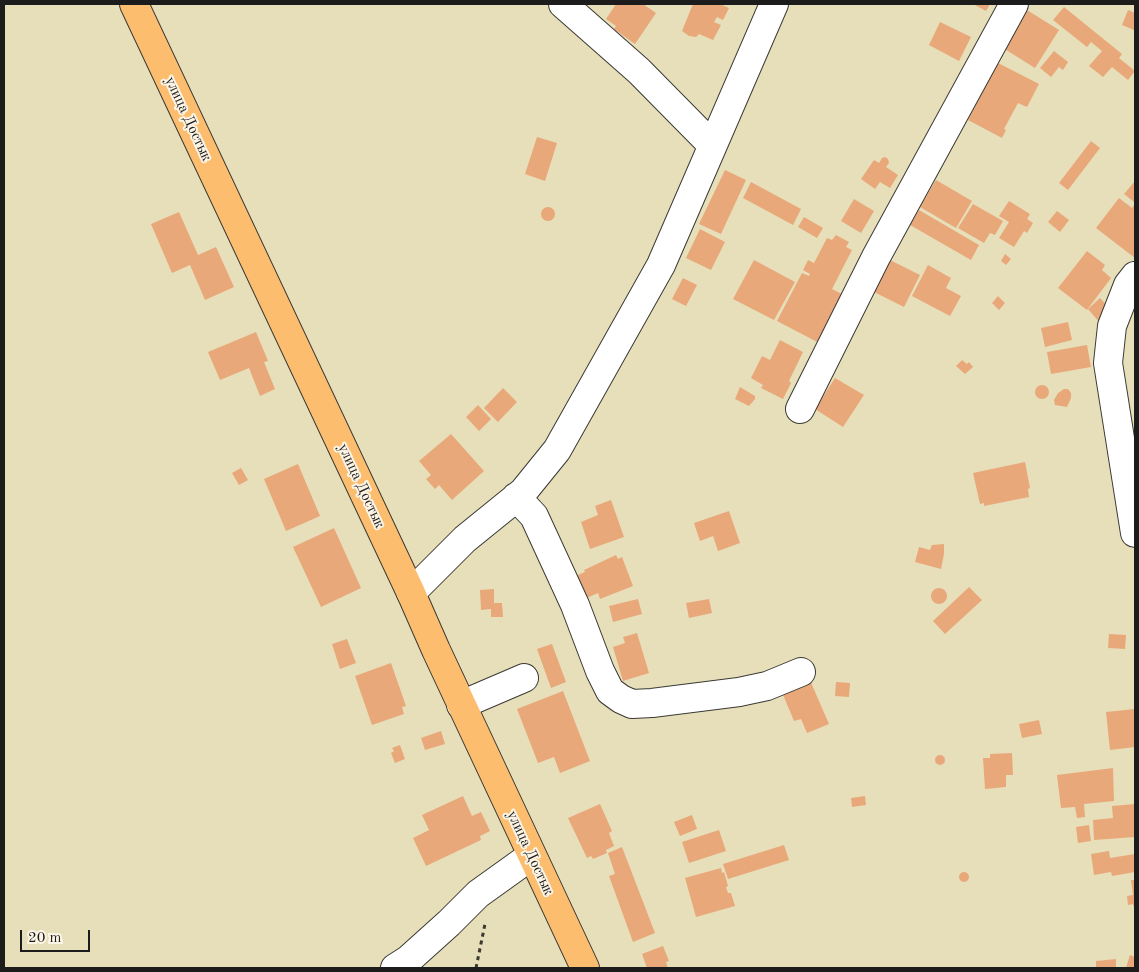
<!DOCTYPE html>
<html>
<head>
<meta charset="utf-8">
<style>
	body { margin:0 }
	#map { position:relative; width:1139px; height:972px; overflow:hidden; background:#e7dfba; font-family:"Old Standard TT",serif }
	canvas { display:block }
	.frame { position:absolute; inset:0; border:5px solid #1c1c1c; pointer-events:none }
	.scale { position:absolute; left:20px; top:930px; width:70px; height:22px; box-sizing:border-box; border:2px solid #1c1c1c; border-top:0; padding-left:6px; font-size:15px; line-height:18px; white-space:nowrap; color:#1c1c1c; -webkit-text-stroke:4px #fcf5e5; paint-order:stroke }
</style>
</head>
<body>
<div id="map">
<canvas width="1139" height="972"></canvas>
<div class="frame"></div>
<div class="scale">20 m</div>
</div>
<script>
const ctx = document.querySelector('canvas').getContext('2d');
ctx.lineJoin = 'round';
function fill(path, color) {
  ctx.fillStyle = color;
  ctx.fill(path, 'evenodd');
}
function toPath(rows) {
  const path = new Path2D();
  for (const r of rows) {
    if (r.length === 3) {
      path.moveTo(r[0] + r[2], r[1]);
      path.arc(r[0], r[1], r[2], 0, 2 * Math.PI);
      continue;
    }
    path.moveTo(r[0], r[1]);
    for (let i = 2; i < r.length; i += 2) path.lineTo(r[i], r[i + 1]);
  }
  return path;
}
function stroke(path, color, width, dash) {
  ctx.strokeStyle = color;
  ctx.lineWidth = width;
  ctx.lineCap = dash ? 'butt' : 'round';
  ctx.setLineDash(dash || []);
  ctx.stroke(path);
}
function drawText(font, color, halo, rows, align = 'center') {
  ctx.font = font + ' "Old Standard TT",serif';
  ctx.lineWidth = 4;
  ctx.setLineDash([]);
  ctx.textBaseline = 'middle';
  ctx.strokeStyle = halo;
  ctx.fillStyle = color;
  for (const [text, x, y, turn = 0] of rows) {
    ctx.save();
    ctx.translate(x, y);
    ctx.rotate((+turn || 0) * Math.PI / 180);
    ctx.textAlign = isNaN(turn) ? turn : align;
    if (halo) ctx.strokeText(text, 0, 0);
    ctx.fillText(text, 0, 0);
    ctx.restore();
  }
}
fill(toPath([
	[616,4,643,4,656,13,635,44,614,29,616,26,606,19],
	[693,4,720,4,729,8,723,20,717,17,714,22,721,25,713,40,699,34,696,37,689,36,682,31],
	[973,4,990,4,986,11],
	[1064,7,1122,54,1119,58,1135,71,1128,80,1112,67,1103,77,1089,66,1102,51,1091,42,1087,47,1053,20],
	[1027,10,1059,30,1035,68,1003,48],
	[1128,10,1135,13,1134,30,1122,25],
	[940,22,971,37,959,61,929,45],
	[1054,51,1068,62,1063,70,1059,67,1051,77,1040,68],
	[998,63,1039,84,1027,107,1018,103,1004,129,1006,130,1002,138,968,120],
	[537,137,557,143,545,181,525,174],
	[1091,141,1100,148,1068,190,1059,183],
	[885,157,888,159,889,163,886,167,898,175,890,188,880,182,875,189,861,179,874,160,879,163,882,158],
	[725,170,746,180,721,234,699,224],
	[936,180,972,201,956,228,920,207],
	[1135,181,1135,201,1134,202,1124,194],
	[751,182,801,209,793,225,743,198],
	[1119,198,1132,208,1135,204,1135,258,1096,228],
	[854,199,874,211,861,233,841,221],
	[1009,201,1030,214,1027,219,1033,223,1027,233,1024,231,1014,247,999,238,1009,222,999,216],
	[973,204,1003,221,995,235,990,233,984,243,958,228],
	[548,214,7],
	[919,210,979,245,971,260,910,225],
	[1057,211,1069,220,1060,232,1048,222],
	[179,212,198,255,216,247,234,287,205,300,190,265,172,273,151,224],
	[804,217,823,228,817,238,798,227],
	[700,229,725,242,711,270,686,258],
	[836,235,849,242,846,247,852,250,832,289,846,296,821,344,777,321,802,273,809,276,810,274,803,270,808,260,814,263,827,238,832,240],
	[1087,251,1105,265,1102,270,1111,278,1087,310,1058,288],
	[1005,254,1011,259,1006,265,1001,261],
	[888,259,920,275,904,307,872,291],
	[754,260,795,282,774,320,733,299],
	[928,265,951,278,946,288,961,296,950,316,912,296],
	[683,278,697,285,686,306,672,299],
	[998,296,1005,303,999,310,992,303],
	[1100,298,1108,307,1100,323,1088,309],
	[1068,322,1072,340,1045,347,1041,328],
	[256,332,268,361,264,362,275,389,260,396,249,368,220,380,208,352],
	[780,340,803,352,789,381,791,383,783,399,761,388,763,385,751,378,762,356,770,360],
	[1087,345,1091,367,1051,374,1047,352],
	[962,360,967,364,969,362,973,367,965,374,956,366],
	[835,378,864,395,843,427,815,409],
	[1042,392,7],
	[740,387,755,396,755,399,749,406,735,399],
	[503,388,517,402,498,422,484,408],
	[1064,389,1068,389,1071,393,1071,398,1067,407,1055,405,1054,400,1058,393],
	[478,405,491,419,479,431,466,417],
	[451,434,484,471,452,500,439,485,435,489,426,479,431,475,419,461],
	[1025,462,1030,488,1028,489,1029,497,984,506,984,503,980,504,973,473],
	[298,464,320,516,286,531,264,479],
	[241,468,248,480,239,485,232,473],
	[611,500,624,537,590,549,581,522,598,515,595,506],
	[729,511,740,543,718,551,713,536,700,541,694,523],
	[334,528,361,588,321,607,293,547],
	[944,544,944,554,941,569,915,562,919,547,930,550,932,545],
	[616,555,618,559,622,557,633,586,600,599,598,593,582,600,573,577,585,572,584,570],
	[969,587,982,600,945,634,933,621],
	[939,596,8],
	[494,589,494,603,502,603,503,617,491,617,491,609,481,610,480,590],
	[638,599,642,614,613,622,609,606],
	[709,599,712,613,689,618,686,603],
	[637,633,649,673,623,681,613,647,625,643,623,637],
	[1109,634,1126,635,1125,649,1108,648],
	[347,639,356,663,340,669,332,644],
	[552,644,566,682,551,688,537,649],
	[391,663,406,706,402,707,404,714,372,725,355,676],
	[809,678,829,724,807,733,801,719,794,721,781,690],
	[836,682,850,683,849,697,835,696],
	[563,691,590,761,560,773,554,757,538,763,517,709],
	[1135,709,1135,747,1110,750,1106,712],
	[1039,720,1042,734,1022,738,1019,724],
	[441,731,445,744,425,750,421,738],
	[400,745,405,759,395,763,391,753,394,751,392,748],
	[1012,753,1013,775,1006,775,1006,787,985,789,983,758,990,758,990,754],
	[940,760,5],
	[1113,768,1114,801,1084,804,1085,817,1077,818,1075,807,1061,808,1057,775],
	[463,796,472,816,481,812,490,831,480,836,481,840,426,866,413,838,429,830,422,815],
	[865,796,866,805,852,807,851,798],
	[600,804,612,831,609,833,614,846,606,850,607,853,593,859,591,856,587,858,568,818],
	[1135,804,1135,837,1094,840,1093,820,1113,818,1112,806],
	[692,815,697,829,680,836,674,822],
	[1089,825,1091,841,1078,843,1076,827],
	[719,830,726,851,689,863,682,842],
	[784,845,789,860,728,879,723,864],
	[622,847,655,933,633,942,609,876,615,874,608,853],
	[1109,851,1110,858,1135,854,1135,872,1112,876,1111,872,1094,875,1091,854],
	[721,868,722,873,724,872,728,886,726,887,728,893,731,893,735,906,696,917,685,878],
	[964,877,5],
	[1131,880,1135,880,1135,911,1133,904,1128,905,1127,896,1133,895],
	[663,946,669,961,666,962,668,968,647,968,642,954],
	[1130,955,1135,957,1135,968,1126,968],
	[1116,959,1116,968,1096,968,1096,961]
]), '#e8a87a');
const minor = toPath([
	[563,4,639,71,712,145],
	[1135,276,1128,285,1112,326,1108,363,1135,533],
	[800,409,876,257,1014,4],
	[516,497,534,516,575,605,600,671,610,691,621,699,632,704,652,703,739,692,767,686,801,672],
	[411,593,465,539,523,492,557,450,661,265,774,4],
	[461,705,524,678],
	[395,968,409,959,449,923,478,894,531,856]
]);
const major = toPath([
	[134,4,411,593,436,650,585,968]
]);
stroke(minor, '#3a3934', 30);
stroke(major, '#3a3934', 30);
stroke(toPath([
	[476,968,485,924]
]), '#3a3934', 3, [4, 4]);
stroke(minor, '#fff', 28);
stroke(major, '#fcbd6f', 28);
drawText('15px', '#1c1c1c', '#fcf5e5', [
	["улица Достык",188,119,65],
	["улица Достык",361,486,65],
	["улица Достык",530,853,65]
]);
</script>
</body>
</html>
